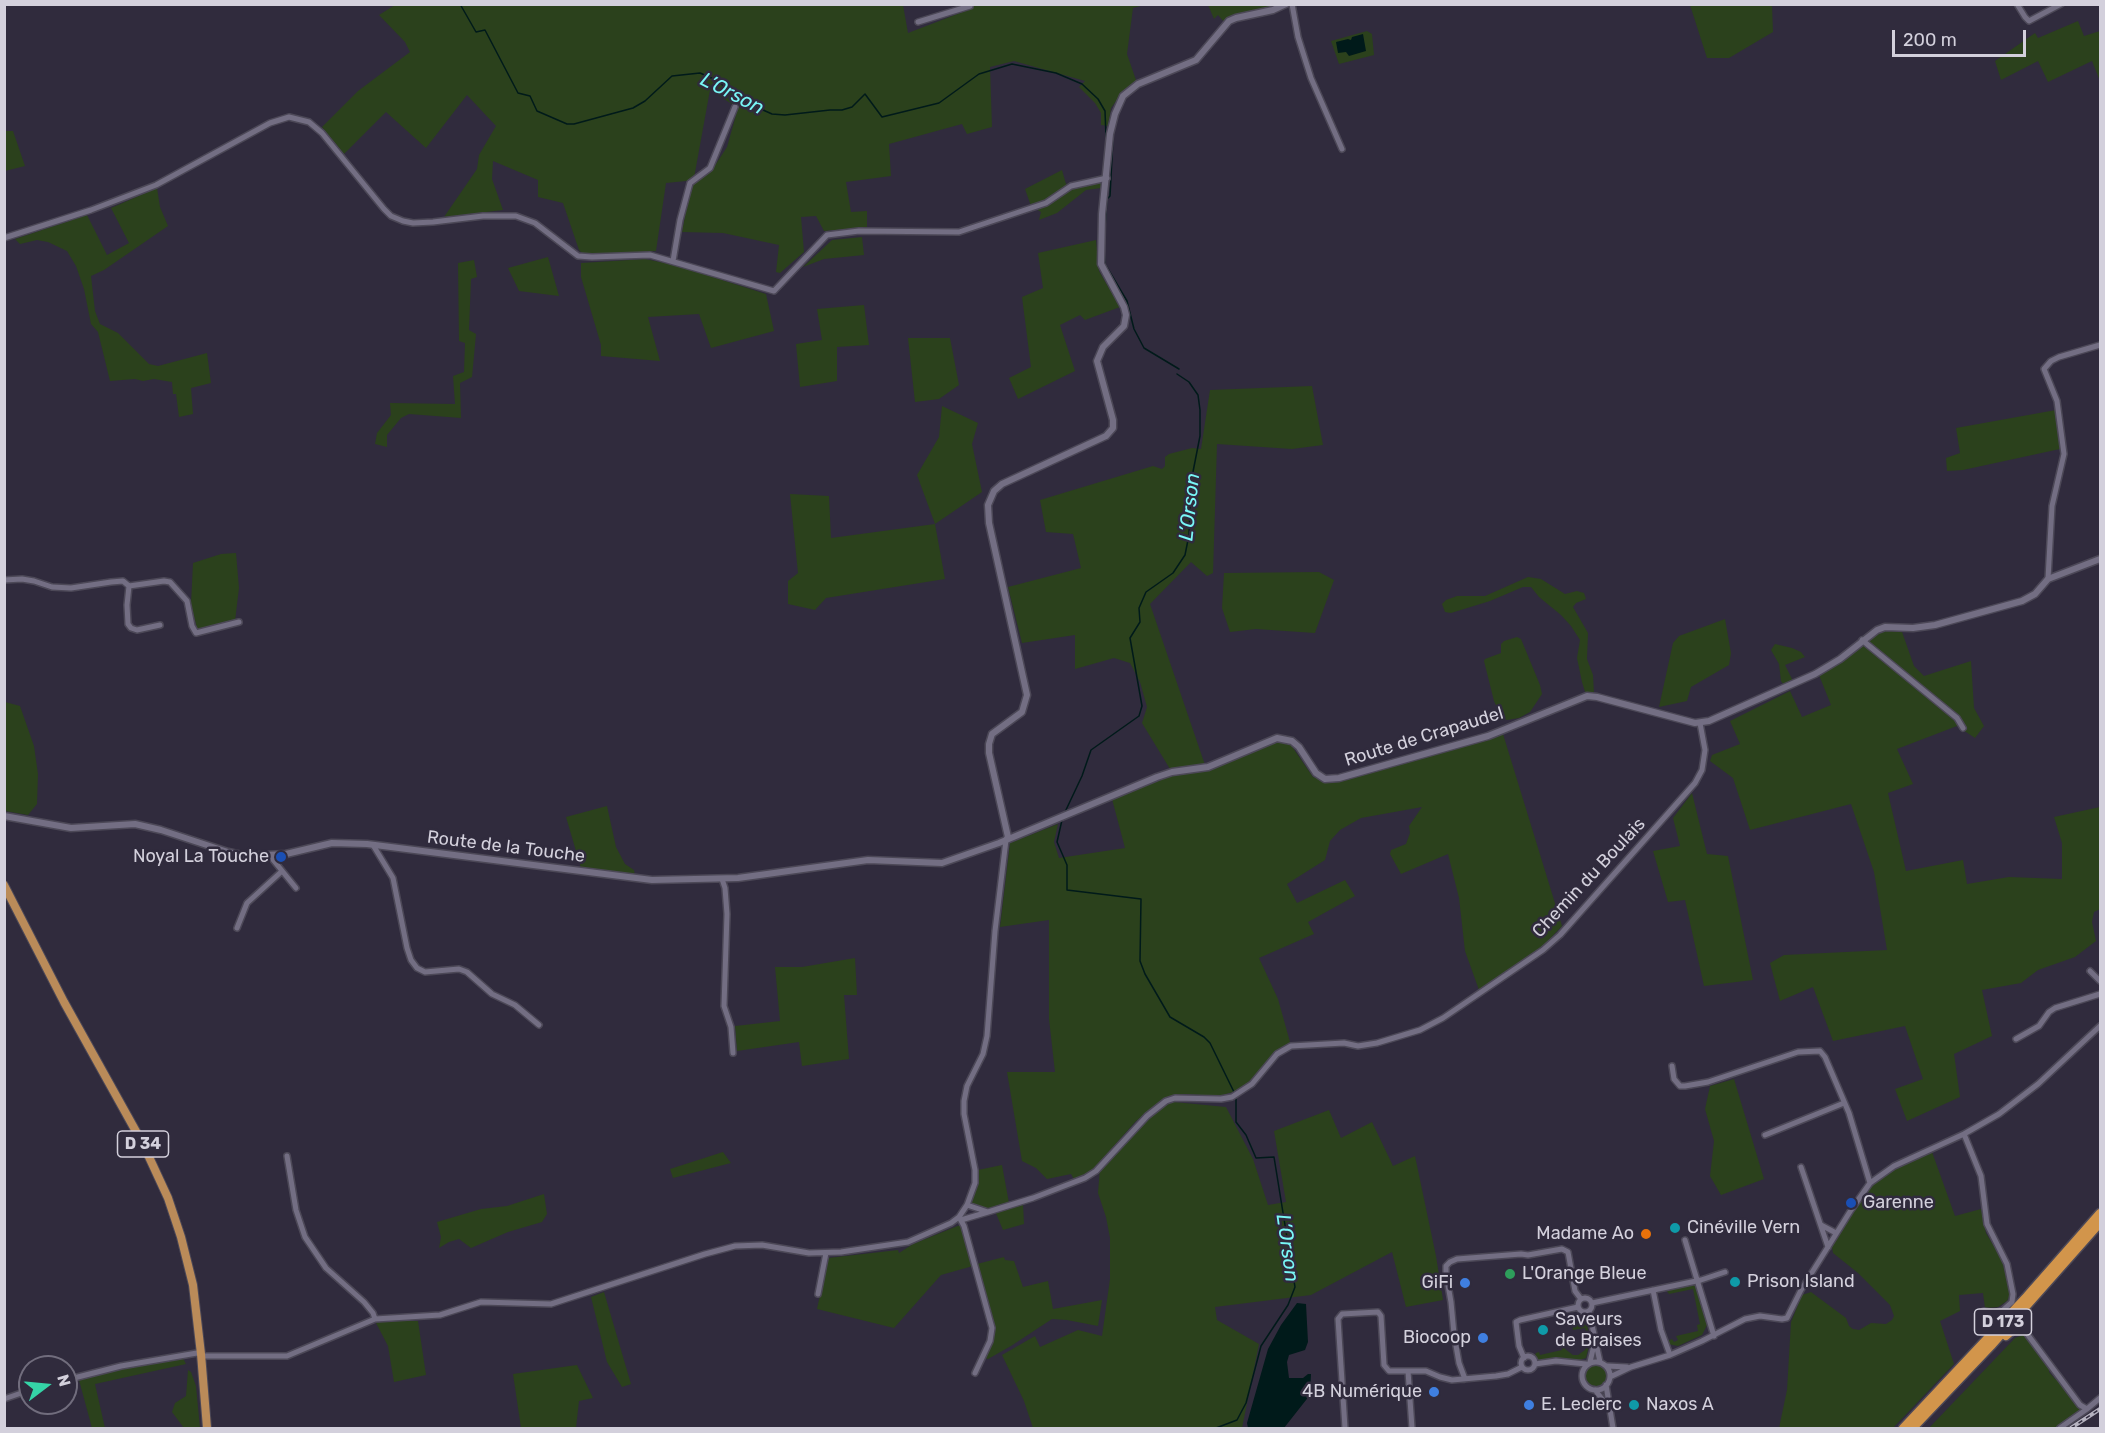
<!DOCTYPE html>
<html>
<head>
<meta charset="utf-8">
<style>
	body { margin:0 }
	#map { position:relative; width:2105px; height:1433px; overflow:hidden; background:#302b3d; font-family:Rubik,sans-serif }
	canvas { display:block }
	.frame { position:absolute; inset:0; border:6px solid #d3d0dc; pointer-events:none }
	.north { position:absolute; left:18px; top:1355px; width:60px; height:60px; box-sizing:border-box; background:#302b3d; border:2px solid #716d7d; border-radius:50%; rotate:74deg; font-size:16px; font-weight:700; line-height:24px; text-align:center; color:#d3d0dc }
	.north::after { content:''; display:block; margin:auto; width:21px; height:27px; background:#35d4a7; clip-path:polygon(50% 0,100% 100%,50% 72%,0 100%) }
	.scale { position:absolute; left:1892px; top:30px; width:134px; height:27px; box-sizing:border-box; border:3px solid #d3d0dc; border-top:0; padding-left:8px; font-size:18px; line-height:21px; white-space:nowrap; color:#d3d0dc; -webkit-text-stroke:4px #302b3d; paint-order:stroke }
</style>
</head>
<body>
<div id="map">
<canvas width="2105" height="1433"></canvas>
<div class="frame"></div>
<div class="north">N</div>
<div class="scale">200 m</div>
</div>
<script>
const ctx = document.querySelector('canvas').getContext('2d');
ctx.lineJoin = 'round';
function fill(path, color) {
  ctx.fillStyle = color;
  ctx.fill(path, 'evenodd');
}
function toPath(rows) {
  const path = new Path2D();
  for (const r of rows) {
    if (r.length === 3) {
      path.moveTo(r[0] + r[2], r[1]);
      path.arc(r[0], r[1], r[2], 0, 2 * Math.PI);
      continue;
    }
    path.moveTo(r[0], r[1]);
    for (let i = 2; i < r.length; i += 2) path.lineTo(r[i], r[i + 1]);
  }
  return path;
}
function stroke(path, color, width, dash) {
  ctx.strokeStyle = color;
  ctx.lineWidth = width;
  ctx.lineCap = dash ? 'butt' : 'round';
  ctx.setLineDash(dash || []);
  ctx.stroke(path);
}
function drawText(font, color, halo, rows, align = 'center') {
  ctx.font = font + ' Rubik,sans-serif';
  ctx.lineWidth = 5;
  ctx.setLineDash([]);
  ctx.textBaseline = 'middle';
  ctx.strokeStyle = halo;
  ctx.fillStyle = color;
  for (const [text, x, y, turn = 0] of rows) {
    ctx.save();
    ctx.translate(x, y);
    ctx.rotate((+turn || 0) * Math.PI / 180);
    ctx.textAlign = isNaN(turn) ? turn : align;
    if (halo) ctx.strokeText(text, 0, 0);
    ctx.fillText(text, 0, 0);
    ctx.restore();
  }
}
fill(toPath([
	[395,5,903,5,908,33,973,8,973,5,1144,5,1133,8,1127,54,1137,83,1119,97,1111,108,1108,126,1101,125,1101,113,1095,103,1079,87,1085,81,1014,61,990,67,992,127,967,134,962,124,889,144,891,176,846,182,851,212,867,211,867,227,824,231,816,216,801,217,804,252,780,273,776,272,779,245,723,233,682,232,691,184,712,170,727,147,738,108,710,90,694,178,686,181,666,183,656,251,593,255,582,253,579,250,563,203,538,197,538,180,493,161,492,179,503,210,444,217,477,169,479,155,496,126,467,95,426,148,386,112,344,154,322,127,358,91,410,52,405,42,379,15],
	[1208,5,1281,5,1236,16,1224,22,1218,15,1214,19],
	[1690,5,1772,5,1773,32,1729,58,1707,58],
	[2078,21,2084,36,2100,31,2100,81,2092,61,2048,82,2038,61,2001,80,1995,61,2035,33,2038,38],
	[1367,31,1372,34,1374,55,1339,64,1331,41],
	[5,131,13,131,25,166,5,171],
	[1062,170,1066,184,1103,175,1101,188,1086,190,1057,213,1039,220,1041,212,1031,206,1025,189],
	[157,188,160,207,168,226,104,270,91,276,95,311,100,324,118,333,149,364,158,366,207,353,211,383,191,388,193,414,179,417,176,394,173,394,172,382,154,379,143,381,135,379,110,381,98,332,91,324,84,289,76,266,67,251,48,242,37,240,20,244,15,239,87,215,107,255,129,243,111,208],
	[862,237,864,255,824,259,803,267,832,240],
	[1096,240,1099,271,1120,307,1085,320,1080,315,1060,325,1075,371,1018,399,1009,378,1031,367,1022,297,1043,288,1038,253],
	[548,257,559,296,519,291,508,268],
	[645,259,675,265,766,294,774,331,711,348,699,314,648,317,660,361,601,356,601,345,581,277,581,263],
	[474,260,477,277,471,279,469,330,476,334,472,377,460,383,461,418,409,414,401,418,387,435,387,447,375,444,377,433,391,415,390,403,455,404,453,376,464,372,465,343,459,341,458,263],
	[864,305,869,345,837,347,837,381,800,387,796,344,822,340,817,309],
	[908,338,950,338,959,385,939,399,915,402],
	[1312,386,1323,445,1292,449,1217,444,1213,573,1207,576,1191,562,1150,604,1205,765,1170,769,1142,723,1147,707,1140,682,1130,663,1114,658,1075,669,1075,635,1022,643,1008,587,1081,568,1073,534,1046,532,1040,500,1153,466,1162,469,1165,466,1165,457,1169,454,1192,448,1201,449,1210,390],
	[942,406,978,423,972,444,982,492,935,524,945,579,826,598,815,610,788,604,788,581,798,573,790,494,829,496,831,538,935,524,917,475,939,437],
	[2056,410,2060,449,1963,470,1947,471,1946,458,1960,453,1956,428],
	[236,553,239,588,235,621,198,632,191,604,193,563,221,554],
	[1319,572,1334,580,1315,633,1256,629,1230,632,1222,608,1224,573],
	[1528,577,1541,579,1565,594,1577,591,1584,593,1586,599,1576,603,1573,607,1588,633,1587,659,1593,675,1594,694,1586,695,1582,682,1577,658,1580,640,1571,626,1561,615,1539,597,1531,587,1523,587,1490,601,1451,613,1445,612,1442,604,1446,600,1457,596,1485,596],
	[1725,619,1731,653,1729,665,1691,687,1687,701,1659,707,1673,643,1679,636],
	[1890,629,1901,629,1914,666,1924,676,1971,661,1974,708,1984,726,1975,738,1957,726,1897,749,1913,784,1888,793,1906,871,1963,860,1967,884,2009,877,2062,879,2062,843,2054,817,2100,807,2100,909,2094,912,2092,922,2096,941,2075,957,2038,970,2021,983,1982,990,1992,1036,1954,1054,1960,1097,1907,1121,1895,1089,1923,1079,1905,1026,1833,1041,1813,987,1780,1001,1770,963,1784,955,1887,950,1874,872,1851,804,1750,830,1733,778,1710,761,1712,755,1740,744,1730,721,1790,691,1802,717,1831,705,1819,675,1843,661,1870,638,1880,632],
	[1517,637,1521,639,1540,685,1542,694,1530,712,1519,718,1507,720,1502,718,1494,701,1484,661,1485,659,1501,653,1501,644,1504,641],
	[1775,644,1792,648,1801,652,1805,657,1785,665,1793,681,1784,685,1781,681,1779,664,1771,650],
	[5,702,20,706,34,746,38,774,37,804,28,815,5,811],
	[1503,734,1562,926,1543,946,1479,990,1465,951,1459,898,1448,854,1401,874,1390,854,1391,850,1406,844,1410,833,1409,826,1422,807,1361,818,1340,830,1330,841,1325,860,1287,884,1297,903,1345,880,1355,896,1308,922,1314,934,1259,958,1278,999,1290,1042,1240,1090,1219,1096,1184,1094,1165,1098,1136,1121,1089,1174,1075,1181,1071,1174,1047,1179,1036,1168,1022,1161,1007,1072,1055,1072,1049,1019,1049,920,1000,927,1010,843,1058,824,1054,842,1059,858,1125,848,1112,799,1174,775,1211,769,1273,743,1285,743,1291,745,1313,777,1326,781,1483,741],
	[1692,793,1707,854,1728,856,1753,980,1704,986,1685,900,1668,902,1653,851,1680,846,1673,818],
	[607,806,616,847,625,864,634,870,635,876,581,868,566,817],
	[855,958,857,995,844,995,849,1059,802,1066,799,1042,737,1051,735,1026,780,1021,775,967,802,967],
	[1734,1079,1764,1179,1721,1195,1710,1176,1714,1141,1705,1109,1710,1086],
	[1174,1102,1226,1107,1253,1159,1268,1205,1286,1202,1274,1131,1329,1110,1341,1138,1372,1122,1393,1166,1415,1156,1436,1256,1443,1300,1406,1307,1392,1252,1311,1295,1215,1307,1217,1320,1259,1344,1242,1428,1033,1428,1024,1401,1002,1355,1035,1336,1040,1347,1078,1330,1102,1336,1110,1279,1110,1238,1106,1217,1098,1193,1100,1168,1147,1117,1166,1104],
	[723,1152,731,1163,673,1178,670,1169],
	[1932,1152,1955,1216,1981,1209,1986,1233,2002,1260,2009,1290,2010,1295,2007,1301,1998,1307,1985,1308,1983,1293,1959,1295,1960,1311,1940,1321,1954,1364,1893,1428,1779,1428,1787,1390,1791,1322,1802,1295,1811,1292,1846,1318,1849,1326,1853,1329,1859,1330,1871,1323,1886,1324,1892,1320,1894,1316,1890,1305,1858,1273,1833,1253,1832,1247,1864,1195,1875,1183,1892,1171],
	[1002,1165,1009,1203,989,1210,974,1206,971,1203,979,1179,978,1170],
	[544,1194,547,1214,542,1222,508,1232,471,1248,459,1239,449,1242,439,1248,441,1237,437,1222,481,1209,507,1206],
	[1023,1203,1024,1224,1003,1230,995,1211],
	[960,1225,973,1266,941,1275,894,1328,817,1309,828,1258,898,1250,899,1253,913,1244],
	[1004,1257,1005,1260,1014,1261,1023,1287,1048,1281,1053,1309,1102,1300,1098,1326,1067,1320,1052,1319,1011,1346,988,1359,985,1358,993,1342,995,1325,977,1264],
	[1692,1284,1695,1286,1707,1325,1702,1335,1678,1346,1668,1344,1667,1341,1672,1339,1674,1342,1678,1340,1676,1336,1698,1331,1697,1325,1700,1324,1693,1289,1669,1294,1666,1290],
	[604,1292,631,1384,622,1387,607,1362,591,1297],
	[1573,1314,1579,1318,1578,1321,1585,1320,1587,1323,1590,1342,1586,1358,1576,1361,1538,1360,1535,1355,1536,1353,1539,1352,1540,1355,1562,1350,1562,1347,1566,1346,1565,1349,1573,1355,1578,1355,1585,1350,1587,1343,1584,1342,1584,1339,1587,1338,1585,1328,1573,1330,1571,1317],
	[375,1321,418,1321,426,1375,394,1382,388,1346],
	[2023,1335,2049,1365,2049,1372,2055,1379,2061,1381,2083,1410,2057,1428,1929,1428,2015,1338],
	[183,1358,186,1364,95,1384,105,1428,92,1428,79,1380,127,1367],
	[1596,1375,11],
	[577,1365,593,1398,579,1401,576,1428,521,1428,513,1374],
	[188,1370,191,1372,196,1386,200,1428,184,1428,172,1412,175,1403,186,1396]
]), '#2b411c');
fill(toPath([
	[1363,34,1366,51,1349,56,1346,52,1338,53,1336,42,1348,39,1351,40,1352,37],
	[1297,1303,1306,1304,1308,1342,1305,1350,1289,1355,1287,1362,1289,1378,1303,1378,1308,1374,1311,1374,1310,1395,1284,1428,1248,1428,1247,1423,1268,1349,1281,1325]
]), '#001a1a');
stroke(toPath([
	[460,4,476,32,485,30,518,93,530,96,537,111,567,124,574,124,633,108,645,101,672,76,700,73,716,80,743,101,772,114,785,115,830,110,842,110,852,107,865,94,882,117,939,103,979,74,1012,64,1056,73,1082,84,1098,99,1105,111,1106,137,1109,137],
	[1104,242,1107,199,1110,196,1113,138],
	[1104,246,1105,264,1127,301,1134,329,1144,348,1179,369],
	[1065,812,1082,776,1091,750,1139,716,1142,706,1130,638,1140,622,1139,608,1146,592,1173,573,1185,555,1189,535,1191,482,1200,436,1200,410,1198,395,1189,382,1177,374],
	[1062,820,1057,842,1067,865,1067,890,1141,899,1140,961,1145,974,1170,1017,1204,1037,1210,1043,1234,1092],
	[1216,1428,1237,1420,1246,1403,1261,1346,1288,1305,1295,1287,1274,1157,1256,1158,1246,1135,1236,1122,1236,1099]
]), '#001a1a', 1.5);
const minor = toPath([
	[1292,4,1298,37,1311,78,1342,149],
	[2017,4,2025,17,2029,21,2061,4],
	[918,22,970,6,969,4],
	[4,238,91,210,156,185,270,123,289,117,309,122,322,133,384,209,391,216,403,221,413,223,433,222,483,216,516,216,535,223,578,256,592,257,650,255,774,291,827,235,859,231,959,232,1046,203,1071,186,1107,178],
	[673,261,680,220,690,183,710,168,735,107],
	[2048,579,2052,506,2064,454,2057,401,2044,369,2051,361,2059,357,2100,345],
	[4,580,22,579,34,581,52,587,71,588,111,582,123,581,129,586,164,581,170,582,187,601,192,626,196,633,239,622],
	[129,586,127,605,128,624,131,628,137,630,160,625],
	[1862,640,1957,718,1963,728],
	[373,845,393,878,407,948,411,960,417,968,425,972,459,969,467,972,492,994,515,1005,539,1025],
	[270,856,296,888],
	[722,879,725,888,727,914,724,1006,731,1027,733,1053],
	[237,928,247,903,281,872],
	[2090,971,2100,981],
	[2016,1039,2039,1026,2049,1012,2055,1008,2100,994],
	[1672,1066,1674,1079,1680,1086,1685,1086,1708,1082,1798,1052,1820,1051,1825,1057,1849,1113,1870,1183],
	[1964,1134,1981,1176,1987,1224,2007,1264,2013,1294,2012,1302,2003,1310,1994,1313,1984,1311],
	[1765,1135,1844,1103],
	[287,1156,296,1210,305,1237,326,1268,364,1302,373,1313,375,1319],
	[1801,1167,1828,1247],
	[988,1212,1033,1198,1085,1178,1096,1171,1147,1116,1166,1101,1175,1098,1221,1099,1232,1097,1252,1084,1277,1054,1291,1046,1344,1043,1358,1046,1377,1043,1420,1030,1443,1018,1543,950,1560,935,1695,783,1702,770,1705,750,1700,723],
	[959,1217,964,1226,992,1328,990,1341,975,1373],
	[961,1220,988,1212,967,1205],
	[1821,1225,1836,1233],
	[1685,1240,1714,1336],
	[1653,1290,1661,1330,1670,1355],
	[818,1294,826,1253],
	[1585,1305,7],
	[1592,1303,1701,1280,1725,1272],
	[1589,1311,1600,1362],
	[2022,1327,2080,1405,2087,1409,2100,1398],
	[1528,1363,7],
	[1524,1358,1519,1346,1516,1322,1520,1320,1578,1307],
	[1596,1376,14],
	[1590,1362,1594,1345],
	[1535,1364,1556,1361,1586,1364],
	[1607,1366,1627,1367],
	[1408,1371,1412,1428],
	[1610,1377,1631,1367,1670,1355,1702,1341,1745,1319,1760,1316,1782,1319,1787,1318,1801,1290,1851,1210,1870,1183,1894,1166,1964,1134,1999,1114,2038,1084,2100,1026],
	[1465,1379,1459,1363,1454,1334,1451,1302,1446,1274,1446,1266,1450,1262,1457,1259,1521,1254,1528,1255,1562,1249,1568,1252,1575,1291,1581,1299],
	[66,1380,121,1366,197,1353,205,1356,287,1356,375,1319,440,1315,481,1302,551,1304,705,1254,735,1246,762,1245,809,1253,841,1252,908,1242,951,1223,959,1217,967,1205,975,1183,975,1170,964,1114,964,1101,967,1086,983,1054,987,1036,995,931,1006,840],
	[1606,1385,1613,1428],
	[1595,1390,1609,1408],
	[4,1399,30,1390],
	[1345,1428,1338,1319,1342,1314,1378,1312,1381,1316,1384,1365,1389,1371,1426,1371,1440,1377,1452,1380,1496,1376,1508,1374,1522,1367],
	[2060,1428,2087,1409]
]);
const tertiary = toPath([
	[4,816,71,828,135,824,161,830,228,852,246,856,286,854,332,843,367,844,652,880,738,878,868,860,942,863,999,843,1157,777,1172,772,1208,767,1277,738,1292,741,1299,747,1316,773,1325,779,1339,778,1488,736,1587,696,1597,697,1695,723,1709,721,1815,674,1840,659,1877,630,1885,627,1913,628,1935,625,2022,601,2035,594,2048,579,2100,559],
	[1006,840,1008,837,989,753,989,744,992,734,1022,712,1027,695,989,523,988,505,994,491,1002,484,1106,436,1113,428,1113,420,1097,361,1103,347,1124,326,1126,315,1124,307,1101,264,1102,214,1110,134,1115,114,1123,96,1138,84,1196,60,1229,21,1236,18,1273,10,1286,4]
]);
const primary = toPath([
	[4,885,64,1002,143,1144,168,1198,181,1237,193,1285,201,1354,207,1428]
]);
const trunk = toPath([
	[2006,1336,2014,1329,2022,1327,2022,1320,2027,1312],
	[1903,1428,2027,1296,2100,1213],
	[1913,1428,1991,1346,2100,1223]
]);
stroke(minor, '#4c4857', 8);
stroke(tertiary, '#4c4857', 9);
stroke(primary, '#4c4857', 10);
stroke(trunk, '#4c4857', 11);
stroke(minor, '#736e83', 5);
stroke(tertiary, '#736e83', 6);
stroke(primary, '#ba8b59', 8);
stroke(trunk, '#d2954b', 8);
const rail = toPath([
	[2071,1428,2100,1409]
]);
stroke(rail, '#b5b2bf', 4);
stroke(rail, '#302b3d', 1.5, [4.5]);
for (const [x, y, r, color] of [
	[281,857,6,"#1a4fb4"],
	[1851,1203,6,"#1a4fb4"],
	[1675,1228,6,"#0f9aa8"],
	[1646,1234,6,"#e8710a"],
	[1510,1274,6,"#2e9e5b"],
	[1735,1282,6,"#0f9aa8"],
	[1465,1283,6,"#3f7fe0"],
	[1543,1330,6,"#0f9aa8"],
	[1483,1338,6,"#3f7fe0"],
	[1434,1392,6,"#3f7fe0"],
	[1529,1405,6,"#3f7fe0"],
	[1634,1405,6,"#0f9aa8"]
]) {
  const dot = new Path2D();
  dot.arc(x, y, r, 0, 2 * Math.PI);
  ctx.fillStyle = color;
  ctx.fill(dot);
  stroke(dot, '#302b3d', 2);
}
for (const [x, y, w] of [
	[143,1144,51],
	[2003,1322,57]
]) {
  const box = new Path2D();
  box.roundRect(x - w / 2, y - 13, w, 26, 4.5);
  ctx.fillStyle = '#302b3d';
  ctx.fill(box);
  stroke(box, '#d3d0dc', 1.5);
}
drawText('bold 16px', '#d3d0dc', null, [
	["D 34",143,1144],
	["D 173",2003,1322]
]);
drawText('18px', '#d3d0dc', '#302b3d', [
	["Route de Crapaudel",1424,737,-17],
	["Route de la Touche",506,847,7],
	["Chemin du Boulais",1589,878,-47]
]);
drawText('18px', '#d3d0dc', '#302b3d', [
	["Noyal La Touche",269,857,"right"],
	["Garenne",1863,1203],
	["Cinéville Vern",1687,1228],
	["Madame Ao",1634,1234,"right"],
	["L'Orange Bleue",1522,1274],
	["Prison Island",1747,1282],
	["GiFi",1453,1283,"right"],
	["Saveurs",1555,1320],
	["de Braises",1555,1341],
	["Biocoop",1471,1338,"right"],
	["4B Numérique",1422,1392,"right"],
	["E. Leclerc",1541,1405],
	["Naxos A",1646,1405]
], 'left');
drawText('italic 20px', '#79f7f7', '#302b3d', [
	["L’Orson",732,94,27],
	["L’Orson",1190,507,-84],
	["L’Orson",1287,1248,82]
]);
</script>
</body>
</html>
